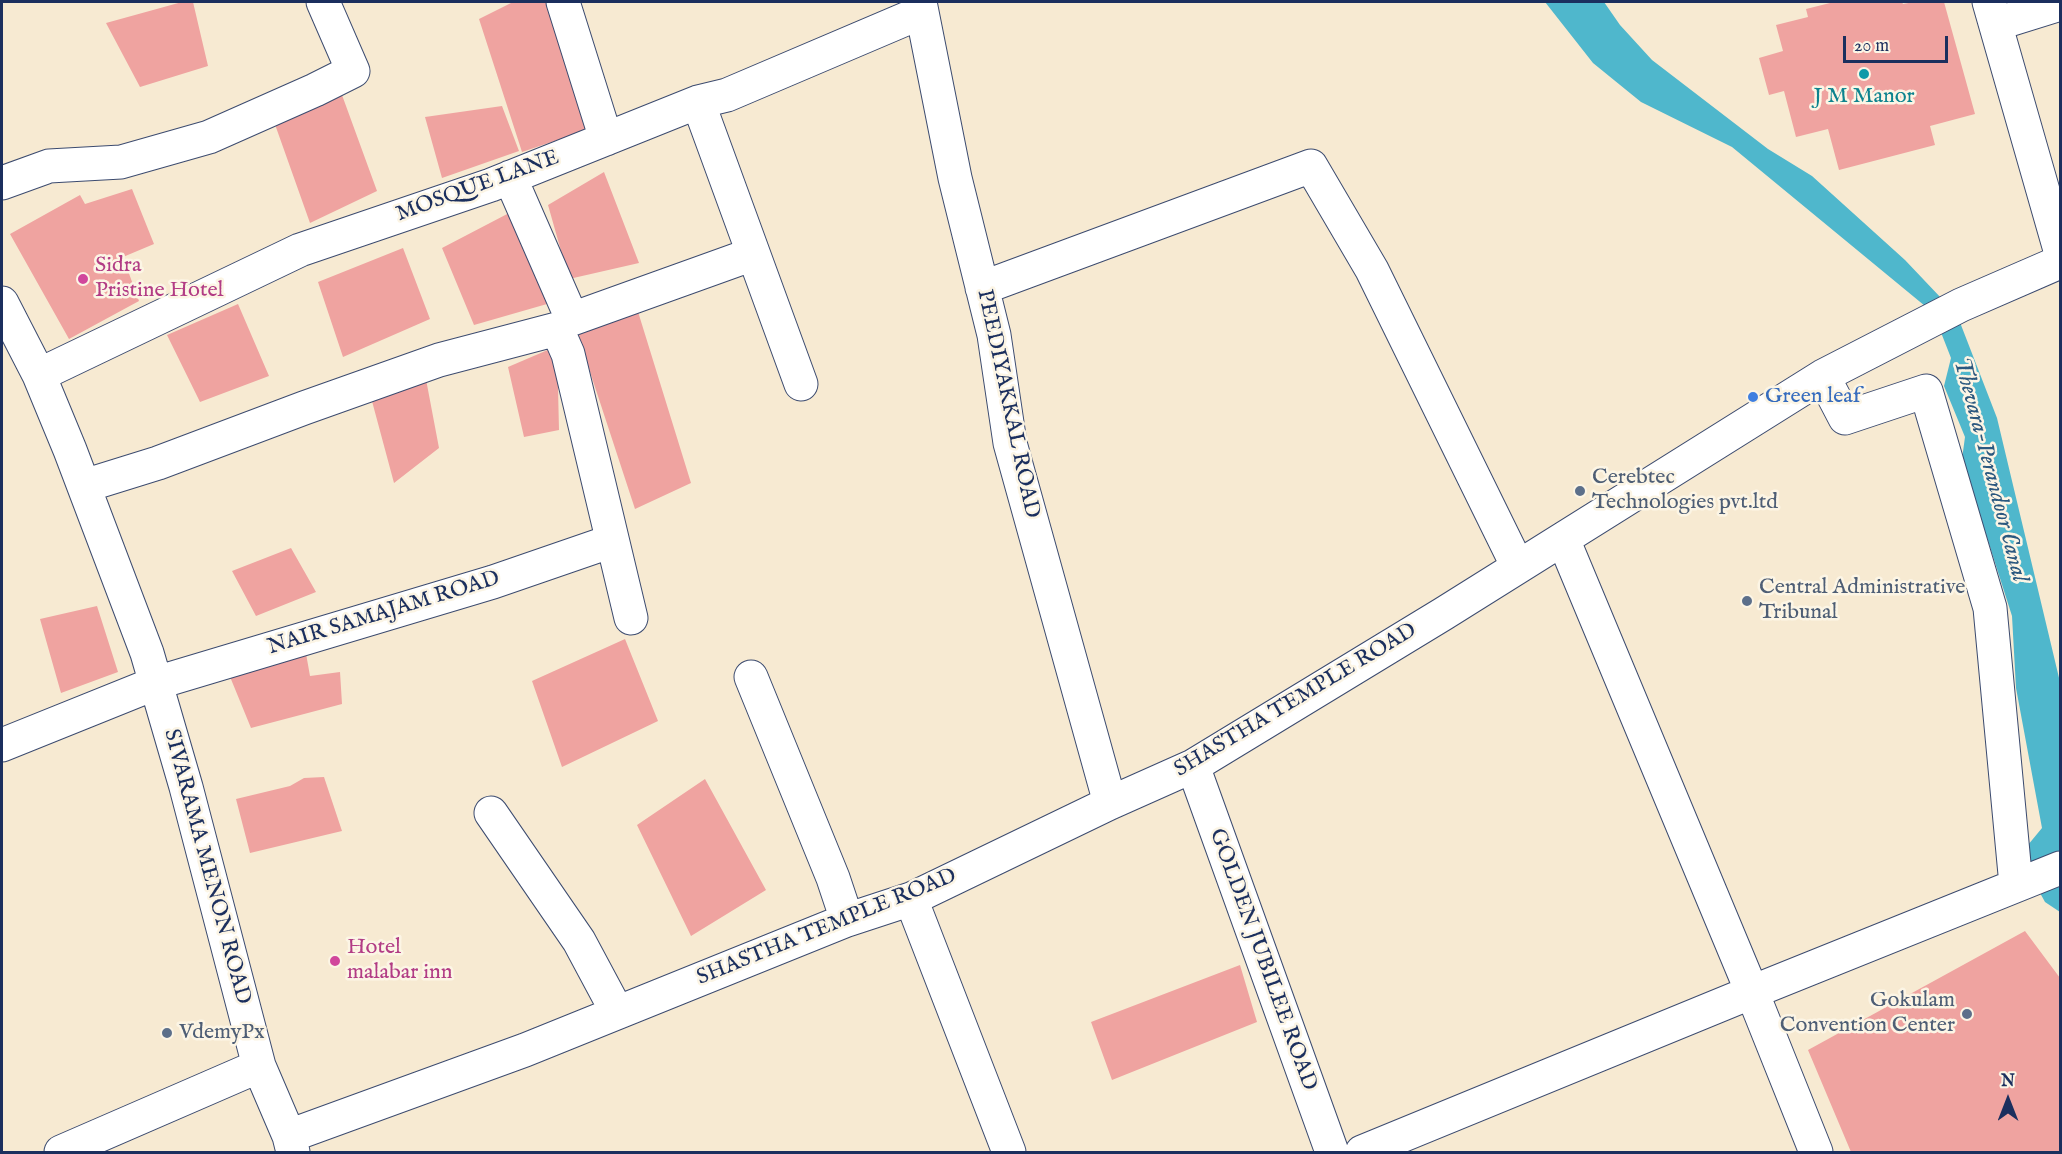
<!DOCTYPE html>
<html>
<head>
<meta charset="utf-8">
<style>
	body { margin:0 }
	#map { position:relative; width:2062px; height:1154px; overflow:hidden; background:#f7ead2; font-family:"IM FELL English",serif }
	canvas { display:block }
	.frame { position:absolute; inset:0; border:3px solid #1b2f5e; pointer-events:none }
	.north { position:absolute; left:1978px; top:1070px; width:60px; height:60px; -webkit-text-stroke:4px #fcf5e5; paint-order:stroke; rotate:0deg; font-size:16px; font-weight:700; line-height:24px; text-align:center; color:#1b2f5e }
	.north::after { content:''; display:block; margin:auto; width:21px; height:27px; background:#1b2f5e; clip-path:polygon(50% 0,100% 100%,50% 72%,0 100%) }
	.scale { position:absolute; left:1843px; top:36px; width:105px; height:27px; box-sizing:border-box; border:3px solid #1b2f5e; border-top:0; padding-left:8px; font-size:18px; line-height:21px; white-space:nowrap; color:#1b2f5e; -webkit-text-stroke:4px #fcf5e5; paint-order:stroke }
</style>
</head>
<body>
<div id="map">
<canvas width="2062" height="1154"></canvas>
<div class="frame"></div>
<div class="north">N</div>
<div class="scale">20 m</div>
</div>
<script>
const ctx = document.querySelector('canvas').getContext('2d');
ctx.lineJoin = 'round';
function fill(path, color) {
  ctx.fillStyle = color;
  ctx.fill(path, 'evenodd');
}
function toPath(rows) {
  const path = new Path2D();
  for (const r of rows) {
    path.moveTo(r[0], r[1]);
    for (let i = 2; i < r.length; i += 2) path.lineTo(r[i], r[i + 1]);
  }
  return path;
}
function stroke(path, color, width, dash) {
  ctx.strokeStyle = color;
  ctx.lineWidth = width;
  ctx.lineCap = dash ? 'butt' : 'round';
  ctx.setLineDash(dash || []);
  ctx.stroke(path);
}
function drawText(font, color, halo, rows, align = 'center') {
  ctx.font = font + ' "IM FELL English",serif';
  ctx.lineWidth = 5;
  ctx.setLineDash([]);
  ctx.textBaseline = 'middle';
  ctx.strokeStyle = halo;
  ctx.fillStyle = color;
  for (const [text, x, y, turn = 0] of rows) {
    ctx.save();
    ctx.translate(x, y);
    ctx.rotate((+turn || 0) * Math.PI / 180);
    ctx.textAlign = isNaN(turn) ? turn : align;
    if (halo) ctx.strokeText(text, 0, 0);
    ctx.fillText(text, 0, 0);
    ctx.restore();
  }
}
fill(toPath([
	[1545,2,1604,2,1620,25,1652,60,1768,149,1812,176,1905,260,1942,299,1961,325,1997,418,2060,682,2060,912,2045,902,2023,862,2023,851,2042,828,2016,688,2012,616,1962,459,1965,437,1944,386,1951,358,1942,335,1925,306,1732,147,1641,102,1593,63]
]), '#4fb7cc');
fill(toPath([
	[182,2,193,2,208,66,140,87,106,23],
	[513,2,548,2,590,129,522,152,479,19],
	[1834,2,1902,2,1903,4,1914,2,1944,2,1975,114,1930,126,1935,145,1839,170,1828,129,1796,137,1784,91,1769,95,1759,58,1783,51,1776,25,1808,17,1806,9],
	[342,95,377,191,310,223,272,116],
	[502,106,519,151,442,178,425,117],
	[604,172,639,263,569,279,548,205],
	[132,189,154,244,123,257,139,301,69,339,10,234,80,195,85,204],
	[511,212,547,304,474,325,442,248],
	[403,248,430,319,343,357,318,282],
	[635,302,691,483,635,509,574,323],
	[238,304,269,376,200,402,167,335],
	[557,346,559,430,524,437,508,367],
	[425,374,439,448,394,483,369,390],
	[291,548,316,592,256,616,232,571],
	[97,606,118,672,61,693,40,619],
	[625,639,658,721,562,767,532,681],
	[305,648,310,676,340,672,342,704,251,728,226,667],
	[324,777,342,831,250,853,236,799,290,786,304,778],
	[705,779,766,890,691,936,637,825],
	[2025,931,2060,978,2060,1152,1851,1152,1808,1050],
	[1240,965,1257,1022,1112,1080,1091,1022]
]), '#efa3a0');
const minor = toPath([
	[563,2,606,139],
	[920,2,955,178,994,335,1010,443,1110,803],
	[1989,2,2060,250],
	[1996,24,2060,4],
	[698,102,801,384],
	[510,177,572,319,753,254],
	[2,183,49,166,121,162,209,137,315,90,353,71,323,2],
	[982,288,1311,166,1372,270,1518,567],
	[2,303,39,375,70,450,147,653,186,787,259,1066,289,1136,293,1152],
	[39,375,300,250,491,185,698,102,727,95,922,12],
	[1823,376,1845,418,1926,391,1990,608,2016,885],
	[84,486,158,463,304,408,439,360,557,329,568,354,631,618],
	[751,677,833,878,847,920],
	[2,745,156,683,493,582,612,541],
	[1193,766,1332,1152],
	[491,813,579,941,617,1012],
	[911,899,1009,1152],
	[289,1136,525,1050,847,920,911,899,1110,803,1193,766,1443,614,1823,376,1961,305,2060,262],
	[61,1152,259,1066],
	[1362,1152,1752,992,1563,539],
	[1816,1152,1752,992,2060,868]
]);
stroke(minor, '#3c4b6f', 35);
stroke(minor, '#fff', 33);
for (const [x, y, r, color] of [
	[1864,74,6,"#0f9aa8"],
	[83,279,6,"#d1479c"],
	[1753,397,6,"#3f7fe0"],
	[1580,491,6,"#5c6f8a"],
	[1747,601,6,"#5c6f8a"],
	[335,961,6,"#d1479c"],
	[1967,1014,6,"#5c6f8a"],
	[167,1033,6,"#5c6f8a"]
]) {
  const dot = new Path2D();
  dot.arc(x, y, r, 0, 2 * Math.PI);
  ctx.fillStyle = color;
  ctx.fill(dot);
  stroke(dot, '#fcf5e5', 2);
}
drawText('22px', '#0d838f', '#fcf5e5', [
	["J M Manor",1864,97]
]);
drawText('22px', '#1b2f5e', '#fcf5e5', [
	["MOSQUE LANE",478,187,-20],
	["PEEDIYAKKAL ROAD",1007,404,78],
	["NAIR SAMAJAM ROAD",384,614,-17],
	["SHASTHA TEMPLE ROAD",1296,701,-31],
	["SIVARAMA MENON ROAD",206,867,75],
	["SHASTHA TEMPLE ROAD",827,928,-22],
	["GOLDEN JUBILEE ROAD",1262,960,70]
]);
drawText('22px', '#b23c85', '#fcf5e5', [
	["Sidra",95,266],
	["Pristine Hotel",95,291],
	["Hotel",347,948],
	["malabar inn",347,973]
], 'left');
drawText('22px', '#366cbe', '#fcf5e5', [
	["Green leaf",1765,397]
], 'left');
drawText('22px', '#4e5e75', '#fcf5e5', [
	["Cerebtec",1592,478],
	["Technologies pvt.ltd",1592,503],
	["Central Administrative",1759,588],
	["Tribunal",1759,613],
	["Gokulam",1955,1001,"right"],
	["Convention Center",1955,1026,"right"],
	["VdemyPx",179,1033]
], 'left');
drawText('italic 24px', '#2b587f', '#fcf5e5', [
	["Thevara-Perandoor Canal",1989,470,75]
]);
</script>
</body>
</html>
